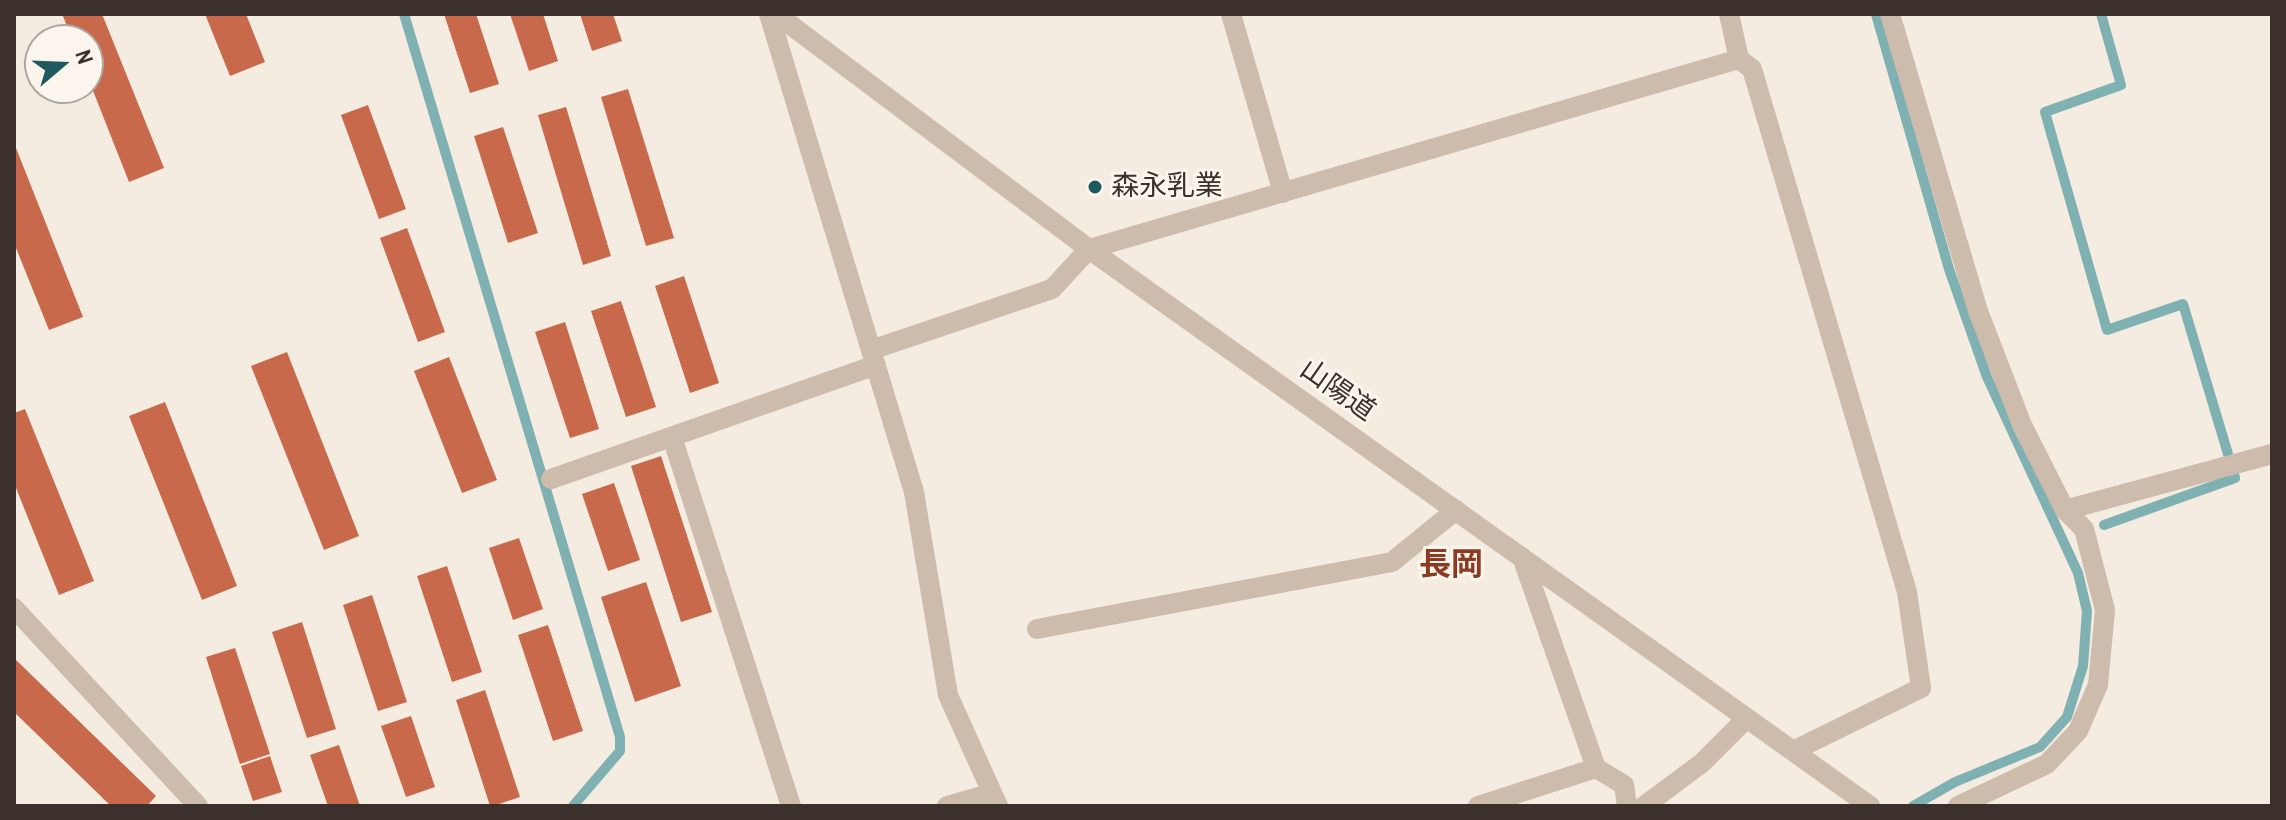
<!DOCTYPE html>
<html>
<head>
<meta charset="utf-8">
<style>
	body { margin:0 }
	#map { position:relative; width:2286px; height:820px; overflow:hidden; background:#f4ebe1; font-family:"Archivo Narrow",sans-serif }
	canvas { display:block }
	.frame { position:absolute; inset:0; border:16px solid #3b302b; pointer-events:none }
	.north { position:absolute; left:24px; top:24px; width:80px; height:80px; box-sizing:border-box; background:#fbf5ee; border:2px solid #aea6a0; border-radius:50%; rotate:71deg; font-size:22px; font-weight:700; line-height:32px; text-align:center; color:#3b302b }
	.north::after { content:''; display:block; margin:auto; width:28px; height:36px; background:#1f5a5e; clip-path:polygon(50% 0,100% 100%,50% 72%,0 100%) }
</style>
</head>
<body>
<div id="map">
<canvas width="2286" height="820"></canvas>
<div class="frame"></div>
<div class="north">N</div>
</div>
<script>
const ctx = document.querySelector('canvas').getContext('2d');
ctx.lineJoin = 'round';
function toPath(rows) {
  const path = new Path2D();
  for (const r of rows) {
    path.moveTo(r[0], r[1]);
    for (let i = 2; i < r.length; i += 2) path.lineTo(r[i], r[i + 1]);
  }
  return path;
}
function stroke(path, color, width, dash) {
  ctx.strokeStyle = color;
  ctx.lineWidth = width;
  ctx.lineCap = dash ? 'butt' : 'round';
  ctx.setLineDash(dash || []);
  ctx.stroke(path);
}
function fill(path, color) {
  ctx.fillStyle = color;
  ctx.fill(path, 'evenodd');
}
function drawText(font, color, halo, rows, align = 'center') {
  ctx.font = font + ' "Archivo Narrow","Noto Sans JP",sans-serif';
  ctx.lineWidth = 6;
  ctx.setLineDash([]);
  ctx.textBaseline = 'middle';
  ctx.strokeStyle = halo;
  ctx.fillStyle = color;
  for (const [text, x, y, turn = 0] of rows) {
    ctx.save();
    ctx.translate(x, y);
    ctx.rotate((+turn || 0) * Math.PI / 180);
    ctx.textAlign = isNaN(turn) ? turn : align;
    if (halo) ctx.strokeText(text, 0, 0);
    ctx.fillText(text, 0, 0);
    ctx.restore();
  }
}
stroke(toPath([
	[404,14,620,737,620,751,573,806],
	[1876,14,1949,269,1987,377,2078,573,2087,611,2083,666,2067,717,2040,747,1955,782,1913,806],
	[2101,14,2121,85,2045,112,2107,330,2183,304,2228,454],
	[2104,525,2235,478,2234,474]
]), '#7fb0b2', 10);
fill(toPath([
	[62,14,102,14,164,168,129,182,88,78,88,40,73,40],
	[205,14,246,14,265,62,230,76],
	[444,14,476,14,499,84,470,93],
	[510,14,543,14,558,61,529,71],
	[580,14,613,14,622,41,592,51],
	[628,89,674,238,646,246,601,97],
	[368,105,406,209,379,219,341,115],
	[566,107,611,256,583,265,538,115],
	[503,127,538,233,508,243,474,136],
	[14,143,83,317,49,330,14,243],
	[407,228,445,332,418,342,380,238],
	[684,276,719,383,690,393,655,286],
	[621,301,656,407,626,417,591,311],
	[565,322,599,429,570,438,535,332],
	[287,352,359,536,324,550,251,366],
	[449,357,497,480,462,493,414,371],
	[165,402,237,586,202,600,129,416],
	[25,409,94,581,59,595,14,483,14,413],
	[661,456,712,612,681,622,631,466],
	[614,483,640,560,608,571,582,494],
	[519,538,543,609,513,620,489,548],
	[447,566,482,672,452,682,417,576],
	[646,582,681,686,635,702,601,597],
	[372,595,407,702,378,711,343,605],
	[302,622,336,729,307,738,272,632],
	[548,625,583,731,553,741,518,635],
	[235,648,270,754,240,764,206,657],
	[14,658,156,796,147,806,111,806,14,712],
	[485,690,520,797,493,806,490,806,456,700],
	[411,716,435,787,406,797,381,726],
	[339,745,360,806,328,806,310,755],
	[270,756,282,792,253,801,241,766]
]), '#c8694b');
stroke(toPath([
	[769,14,914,492,948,695,998,806],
	[776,14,1089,249,1870,806],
	[1231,14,1283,193],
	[1890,14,1978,311,2022,425,2065,510,2084,529,2105,610,2098,685,2078,731,2047,764,1958,806],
	[1739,59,1752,69,1907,592,1921,688,1793,751],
	[871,350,1052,289,1089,249,1739,59,1729,14],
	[672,437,791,806],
	[551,479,876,365],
	[2065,510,2272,454],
	[1522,557,1596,768,1624,785,1627,806],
	[14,608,198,806],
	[1037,629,1392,562,1456,510],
	[947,806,992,793],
	[1478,806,1596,768],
	[1644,806,1702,763,1747,718]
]), '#cdbbac', 20);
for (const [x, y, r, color] of [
	[1095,187,8,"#1f5a5e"]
]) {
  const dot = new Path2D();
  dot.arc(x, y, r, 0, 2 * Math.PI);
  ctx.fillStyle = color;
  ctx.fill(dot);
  stroke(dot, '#fbf5ee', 3);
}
drawText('28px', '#3b302b', '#fbf5ee', [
	["森永乳業",1111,187]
], 'left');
drawText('28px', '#3b302b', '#fbf5ee', [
	["山陽道",1337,391,35]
]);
drawText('bold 32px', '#8c3b22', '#fbf5ee', [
	["長岡",1451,566]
]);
</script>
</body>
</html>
